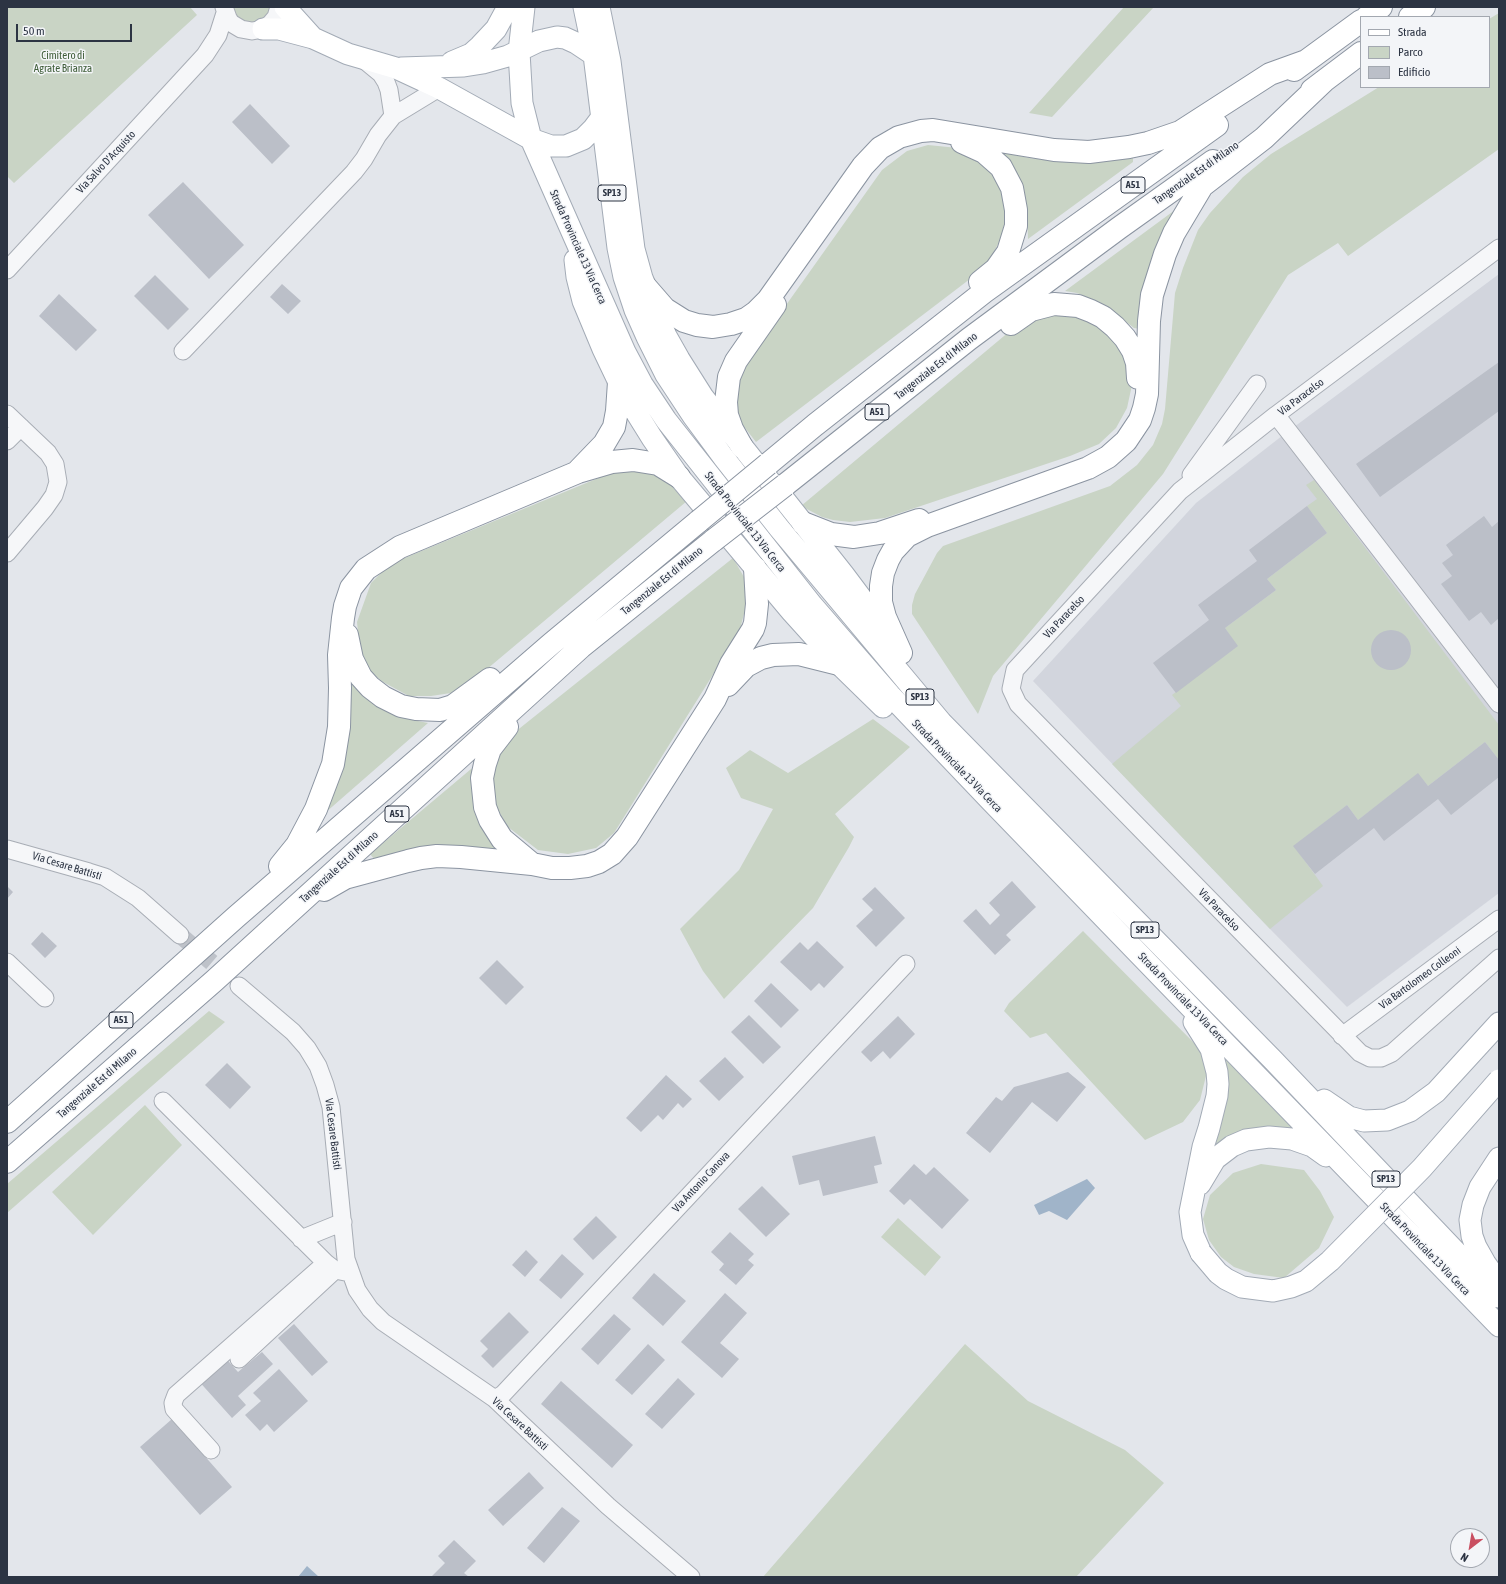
<!DOCTYPE html>
<html>
<head>
<meta charset="utf-8">
<style>
	body { margin:0 }
	#map { position:relative; width:1506px; height:1584px; overflow:hidden; background:#e3e6eb; font-family:"Asap Condensed",sans-serif }
	canvas { display:block }
	.frame { position:absolute; inset:0; border:8px solid #2c3443; pointer-events:none }
	.legend { position:absolute; left:1360px; top:16px; width:130px; height:72px; box-sizing:border-box; background:#f3f5f8; border:1px solid #a3a8b0; margin:0; padding:5px 7px; list-style:none; font-size:12px; color:#2c3443 }
	.legend li { display:flex; align-items:center; gap:8px; height:20px }
	.legend b { width:20px; border:1px solid #a3a8b0 }
	.north { position:absolute; left:1450px; top:1528px; width:40px; height:40px; box-sizing:border-box; background:#f3f5f8; border:1px solid #a3a8b0; border-radius:50%; rotate:211deg; font-size:11px; font-weight:700; line-height:16px; text-align:center; color:#2c3443 }
	.north::after { content:''; display:block; margin:auto; width:14px; height:18px; background:#c94f61; clip-path:polygon(50% 0,100% 100%,50% 72%,0 100%) }
	.scale { position:absolute; left:16px; top:24px; width:116px; height:18px; box-sizing:border-box; border:2px solid #2c3443; border-top:0; padding-left:5px; font-size:12px; line-height:14px; white-space:nowrap; color:#2c3443; -webkit-text-stroke:3px #f3f5f8; paint-order:stroke }
</style>
</head>
<body>
<div id="map">
<canvas width="1506" height="1584"></canvas>
<div class="frame"></div>
<ul class="legend">
<li><b style="height:5px;background:#fff"></b>Strada</li>
<li><b style="height:11px;background:#c9d4c5"></b>Parco</li>
<li><b style="height:11px;background:#bbbfc8"></b>Edificio</li>
</ul>
<div class="north">N</div>
<div class="scale">50 m</div>
</div>
<script>
const ctx = document.querySelector('canvas').getContext('2d');
ctx.lineJoin = 'round';
function fill(path, color) {
  ctx.fillStyle = color;
  ctx.fill(path, 'evenodd');
}
function toPath(rows) {
  const path = new Path2D();
  for (const r of rows) {
    if (r.length === 3) {
      path.moveTo(r[0] + r[2], r[1]);
      path.arc(r[0], r[1], r[2], 0, 2 * Math.PI);
      continue;
    }
    path.moveTo(r[0], r[1]);
    for (let i = 2; i < r.length; i += 2) path.lineTo(r[i], r[i + 1]);
  }
  return path;
}
function stroke(path, color, width, dash) {
  ctx.strokeStyle = color;
  ctx.lineWidth = width;
  ctx.lineCap = dash ? 'butt' : 'round';
  ctx.setLineDash(dash || []);
  ctx.stroke(path);
}
function drawText(font, color, halo, rows, align = 'center') {
  ctx.font = font + ' "Asap Condensed",sans-serif';
  ctx.lineWidth = 3;
  ctx.setLineDash([]);
  ctx.textBaseline = 'middle';
  ctx.strokeStyle = halo;
  ctx.fillStyle = color;
  for (const [text, x, y, turn = 0] of rows) {
    ctx.save();
    ctx.translate(x, y);
    ctx.rotate((+turn || 0) * Math.PI / 180);
    ctx.textAlign = isNaN(turn) ? turn : align;
    if (halo) ctx.strokeText(text, 0, 0);
    ctx.fillText(text, 0, 0);
    ctx.restore();
  }
}
fill(toPath([
	[1499,274,1499,893,1347,1007,1270,929,1033,681,1196,503,1278,439]
]), '#d2d5dd');
fill(toPath([
	[7,7,190,7,197,15,14,183,7,176],
	[231,7,271,7,271,10,262,21,248,24,236,17],
	[1124,7,1154,7,1052,117,1029,113],
	[1499,13,1499,149,1348,256,1338,243,1288,275,1163,474,993,676,978,714,912,614,912,605,915,594,937,553,943,546,1110,486,1137,465,1153,445,1162,424,1165,409,1175,293,1183,268,1198,230,1210,213,1243,177,1271,154,1379,87,1489,87,1489,19],
	[928,145,958,148,989,168,1007,202,1005,224,1000,240,987,266,756,442,738,419,736,402,738,381,752,353,882,170,907,151],
	[1002,152,1029,158,1062,162,1090,163,1133,158,1133,162,1028,239,1027,212,1022,188,1012,166],
	[1179,207,1140,329,1134,328,1112,311,1093,300,1077,293,1065,291],
	[1072,313,1099,324,1128,356,1132,385,1127,408,1116,428,1099,444,1070,456,885,518,850,522,833,520,822,517,801,506,1010,331,1036,316],
	[641,468,669,482,687,501,468,685,451,693,431,696,409,696,383,682,366,668,359,642,357,622,371,583,390,564,613,472],
	[1314,480,1499,725,1499,760,1485,742,1428,786,1418,774,1358,820,1347,805,1294,846,1323,886,1270,929,1112,764,1181,706,1172,695,1237,646,1225,628,1276,590,1267,579,1327,533,1307,506,1317,499,1306,485],
	[733,558,744,577,747,590,745,610,739,633,614,833,596,848,568,854,538,850,508,827,497,808,490,785,495,761,510,736],
	[353,680,388,712,408,719,428,723,325,813],
	[873,719,910,747,835,814,854,837,849,847,813,908,724,999,703,971,680,929,739,870,773,809,741,798,726,768,750,750,788,773],
	[477,764,481,826,491,843,498,849,497,856,375,860,370,854],
	[1083,931,1204,1053,1207,1072,1200,1100,1183,1122,1145,1140,1046,1033,1030,1038,1004,1011,1009,1003],
	[209,1011,225,1022,7,1213,7,1184],
	[1221,1052,1302,1135,1214,1154,1212,1142],
	[145,1105,182,1145,93,1235,52,1192],
	[1261,1164,1304,1170,1320,1191,1334,1217,1319,1248,1284,1278,1254,1274,1234,1267,1221,1257,1209,1240,1203,1219,1210,1195,1233,1173],
	[898,1218,941,1257,925,1276,881,1237],
	[965,1344,1028,1401,1125,1450,1164,1483,1076,1577,763,1577]
]), '#c9d4c5');
fill(toPath([
	[1087,1179,1095,1188,1067,1220,1049,1211,1039,1215,1034,1205],
	[307,1566,319,1577,298,1577]
]), '#a0b4c9');
fill(toPath([
	[250,104,290,146,272,164,232,122],
	[183,182,244,245,209,279,148,215],
	[155,275,189,309,168,330,134,296],
	[282,284,301,301,288,314,270,297],
	[59,294,97,330,76,351,39,316],
	[1499,362,1499,411,1380,497,1356,464],
	[1307,506,1327,533,1267,579,1276,590,1225,628,1238,646,1176,693,1153,663,1209,620,1198,605,1257,561,1249,550],
	[1484,516,1492,527,1499,521,1499,618,1491,625,1481,612,1469,621,1441,584,1452,576,1442,563,1453,555,1446,545],
	[1391,650,20],
	[1485,742,1499,760,1499,777,1451,815,1438,799,1384,841,1374,828,1315,874,1293,846,1347,805,1358,820,1418,773,1428,786],
	[1012,881,1036,907,1006,935,1011,940,995,955,963,921,976,909,990,925,1000,915,989,903],
	[7,886,13,892,7,899],
	[875,887,905,918,876,947,856,926,873,910,862,899],
	[42,932,57,946,45,958,31,944],
	[817,941,844,967,824,988,819,983,811,991,780,962,800,942,808,950],
	[497,960,524,987,506,1005,479,978],
	[771,983,799,1010,781,1028,754,1001],
	[749,1015,781,1047,763,1064,731,1032],
	[898,1016,915,1034,890,1059,883,1051,871,1062,861,1052],
	[725,1057,744,1077,719,1101,699,1081],
	[227,1063,251,1087,230,1109,205,1085],
	[1068,1072,1086,1087,1057,1122,1032,1102,990,1153,966,1133,996,1097,1002,1101,1014,1087],
	[666,1075,692,1099,683,1108,678,1103,663,1120,658,1115,641,1132,626,1118],
	[875,1136,882,1164,874,1166,878,1183,823,1196,819,1180,799,1185,792,1156],
	[914,1164,926,1175,934,1167,969,1200,942,1229,910,1199,904,1205,889,1191],
	[762,1186,790,1214,766,1237,738,1209],
	[596,1216,617,1237,593,1260,573,1239],
	[730,1232,754,1254,748,1260,754,1265,736,1285,719,1270,724,1264,711,1252],
	[526,1250,538,1262,525,1277,512,1265],
	[562,1254,584,1274,561,1299,539,1280],
	[654,1273,686,1301,663,1326,632,1298],
	[725,1293,747,1313,720,1343,739,1359,722,1378,681,1342],
	[509,1312,529,1332,493,1368,481,1356,488,1349,480,1341],
	[614,1314,631,1329,598,1365,581,1349],
	[294,1324,328,1362,312,1376,278,1338],
	[648,1344,665,1360,632,1395,615,1380],
	[262,1352,273,1364,238,1396,246,1405,232,1418,196,1378,222,1354,238,1372],
	[279,1369,308,1401,274,1432,267,1424,260,1431,245,1415,261,1401,253,1393],
	[678,1378,695,1394,662,1429,645,1414],
	[561,1381,633,1445,612,1468,541,1404],
	[172,1419,232,1487,200,1515,140,1447],
	[529,1472,544,1488,503,1526,488,1510],
	[562,1507,580,1521,544,1563,527,1548],
	[454,1540,476,1561,464,1573,469,1577,434,1577,432,1576,445,1563,438,1556]
]), '#bbbfc8');
stroke(toPath([
	[180,935,239,986]
]), '#bec2c9', 17, [17, 8]);
const minor = toPath([
	[224,7,228,18,231,23,241,29,252,31,263,29,270,24,276,17,279,7],
	[364,60,381,74,386,82,389,90,393,116],
	[1499,248,1276,415,1180,491,1015,670,1011,689,1018,704,1360,1053,1370,1058,1381,1058,1392,1053,1499,958],
	[7,270,205,55,218,35,225,13],
	[183,351,354,172,364,159,378,135,393,116,439,88],
	[7,414,48,453,55,464,58,482,54,495,45,508,7,553],
	[1276,415,1499,704],
	[7,441,21,427],
	[1191,475,1257,384],
	[7,849,89,872,105,877,138,898,180,935],
	[7,962,45,998],
	[239,986,293,1032,307,1048,318,1066,325,1085,331,1107,346,1259,357,1290,370,1309,383,1322,495,1399,608,1506,691,1577],
	[1342,1036,1499,919],
	[163,1101,326,1263,335,1270,350,1273],
	[301,1239,343,1222],
	[239,1359,335,1270],
	[495,1399,503,1394,906,964],
	[211,1450,174,1409,173,1403,176,1395,326,1263]
]);
const major = toPath([
	[285,7,313,38],
	[524,7,519,52,522,103,531,139,625,352,642,384,666,420,812,605,890,695,991,801,1499,1326],
	[584,7,594,55,618,248,624,277,635,310,647,337,666,375,693,416,724,458,779,528,941,722,1273,1060,1499,1297],
	[599,7,610,61,634,249,642,278,666,336,679,359,703,397,844,575,889,635],
	[263,29,279,29,313,38,348,54,396,68,439,88,531,139,551,146,566,146,583,139,593,129,602,117],
	[452,62,471,54,480,46,496,29,508,7],
	[401,68,464,66,483,63,508,56,539,41,557,37,565,38,576,43,594,55],
	[575,260,577,277,583,301,603,349,624,393,652,438,679,477,792,612,839,664,883,707],
	[1194,1022,1211,1049,1217,1072,1218,1084,1217,1096,1209,1128,1203,1147,1190,1212,1193,1235,1201,1253],
	[1324,1100,1349,1117,1364,1121,1387,1120,1410,1111,1436,1092,1499,1023],
	[1200,1184,1215,1159,1232,1146,1246,1140,1269,1137,1292,1139,1312,1146,1326,1156],
	[1497,1280,1485,1263,1476,1247,1472,1236,1470,1220,1473,1205,1480,1187,1499,1158]
]);
const highway = toPath([
	[1367,17,1381,7],
	[1410,17,1424,7],
	[1294,70,1361,21],
	[1312,90,1361,53],
	[962,142,984,152,1001,167,1012,188,1016,210,1016,226,1008,252,996,269,980,282],
	[645,286,665,309,684,321,697,325,713,327,731,324,746,319,756,312,768,300,863,166,880,148,899,137,921,131,933,130,1054,150,1089,152,1129,147,1148,143,1180,132,1270,74,1306,61],
	[1011,324,1031,310,1054,304,1078,306,1091,311,1103,317,1115,327,1125,338,1133,351,1137,363,1138,378],
	[742,447,732,429,727,415,726,402,729,377,736,361,775,305],
	[768,464,815,425,984,292,1217,125],
	[578,471,604,444,614,427,617,411,619,382],
	[785,485,969,339,1119,228,1213,161],
	[803,523,831,534,854,537,880,533,919,520],
	[347,635,352,659,361,677,370,687,383,697,401,706,416,709,440,710,453,706,490,679],
	[901,653,885,617,881,602,881,586,883,573,888,560,893,551,907,536,927,526,1088,468,1108,457,1126,441,1140,420,1144,408,1147,394,1149,321,1152,295,1165,254,1174,233,1202,186,1264,138,1324,81],
	[728,685,746,666,761,658,773,655,799,654,839,664],
	[507,727,490,749,485,764,482,778,485,807,490,820,502,839,532,864],
	[280,866,297,845,316,809,333,764,339,727,340,688,339,655,343,618,345,606,351,588,366,569,400,547,578,472,612,462,633,460,658,464,679,477],
	[324,890,345,878,408,861,421,858,437,856,461,857,532,864,552,868,570,868,587,866,599,862,612,854,627,837,715,699,731,664,753,629,755,623,757,604,755,568],
	[7,1122,236,917,551,644,699,521],
	[7,1162,214,981,581,647,714,540]
]);
stroke(minor, '#a8adb5', 19);
stroke(major, '#a3abb6', 23);
stroke(highway, '#8b94a1', 24);
stroke(minor, '#f6f7f9', 17);
stroke(major, '#fff', 21);
stroke(highway, '#fff', 22);
const majorBridge = toPath([
	[1201,1253,1218,1273,1226,1279,1242,1287,1273,1291,1291,1287,1306,1281,1330,1261,1422,1168,1499,1080]
]);
const highwayBridge = toPath([
	[699,521,768,464],
	[714,540,785,485]
]);
stroke(majorBridge, '#a3abb6', 23, []);
stroke(highwayBridge, '#8b94a1', 24, []);
stroke(majorBridge, '#fff', 21);
stroke(highwayBridge, '#fff', 22);
for (const [x, y, w] of [
	[1133,185,24],
	[612,193,28],
	[877,412,24],
	[920,697,28],
	[397,814,24],
	[1145,930,28],
	[121,1020,24],
	[1386,1179,28]
]) {
  const box = new Path2D();
  box.roundRect(x - w / 2, y - 8, w, 16, 3);
  ctx.fillStyle = '#f3f5f8';
  ctx.fill(box);
  stroke(box, '#2c3443', 1);
}
drawText('bold 10px', '#2c3443', null, [
	["A51",1133,185],
	["SP13",612,193],
	["A51",877,412],
	["SP13",920,697],
	["A51",397,814],
	["SP13",1145,930],
	["A51",121,1020],
	["SP13",1386,1179]
]);
drawText('11px', '#405e3a', '#f3f5f8', [
	["Cimitero di",63,56],
	["Agrate Brianza",63,69]
]);
drawText('11px', '#2c3443', '#f3f5f8', [
	["Via Salvo D'Acquisto",106,162,-47],
	["Tangenziale Est di Milano",1196,173,-35],
	["Strada Provinciale 13 Via Cerca",578,247,66],
	["Tangenziale Est di Milano",936,366,-38],
	["Via Paracelso",1301,397,-37],
	["Strada Provinciale 13 Via Cerca",745,522,52],
	["Tangenziale Est di Milano",662,581,-39],
	["Via Paracelso",1064,617,-47],
	["Strada Provinciale 13 Via Cerca",957,766,46],
	["Via Cesare Battisti",67,866,17],
	["Tangenziale Est di Milano",339,867,-42],
	["Via Paracelso",1219,910,46],
	["Via Bartolomeo Colleoni",1420,978,-36],
	["Strada Provinciale 13 Via Cerca",1183,999,46],
	["Tangenziale Est di Milano",97,1083,-41],
	["Via Cesare Battisti",333,1134,83],
	["Via Antonio Canova",701,1182,-47],
	["Strada Provinciale 13 Via Cerca",1425,1249,46],
	["Via Cesare Battisti",520,1424,43]
]);
</script>
</body>
</html>
